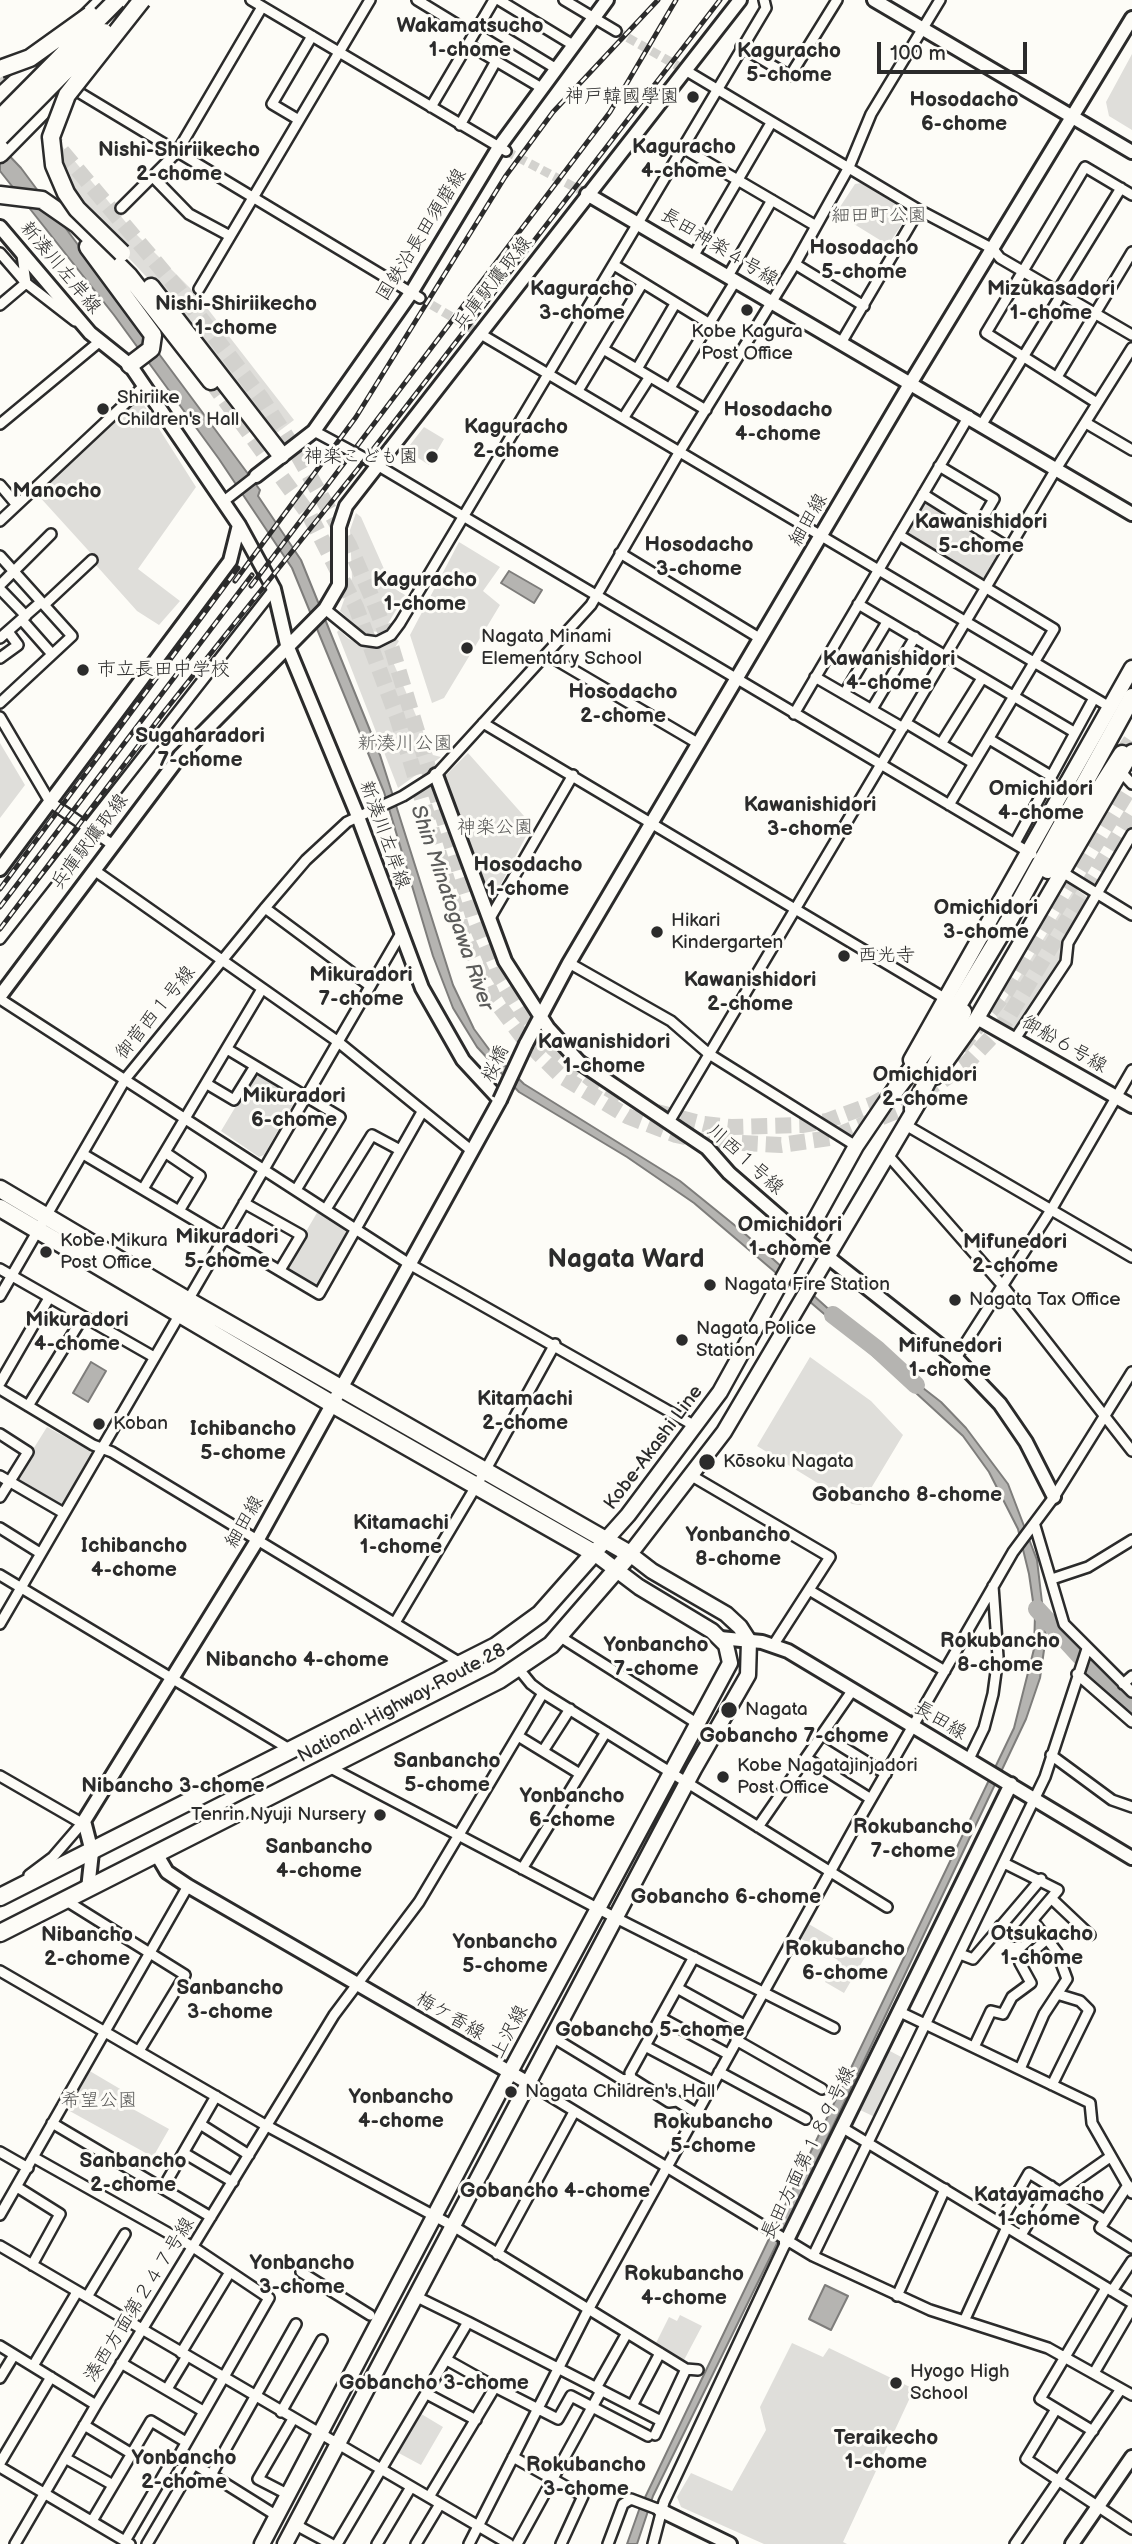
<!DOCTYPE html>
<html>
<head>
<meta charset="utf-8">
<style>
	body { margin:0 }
	#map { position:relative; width:1132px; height:2544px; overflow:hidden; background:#fdfcf7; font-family:"Balsamiq Sans",sans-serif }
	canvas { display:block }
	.scale { position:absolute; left:877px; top:42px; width:150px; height:32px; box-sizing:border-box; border:4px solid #2b2b2b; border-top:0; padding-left:9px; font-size:21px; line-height:24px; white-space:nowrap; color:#2b2b2b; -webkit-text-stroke:5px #fdfcf7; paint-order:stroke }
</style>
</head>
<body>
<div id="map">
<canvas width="1132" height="2544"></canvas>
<div class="scale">100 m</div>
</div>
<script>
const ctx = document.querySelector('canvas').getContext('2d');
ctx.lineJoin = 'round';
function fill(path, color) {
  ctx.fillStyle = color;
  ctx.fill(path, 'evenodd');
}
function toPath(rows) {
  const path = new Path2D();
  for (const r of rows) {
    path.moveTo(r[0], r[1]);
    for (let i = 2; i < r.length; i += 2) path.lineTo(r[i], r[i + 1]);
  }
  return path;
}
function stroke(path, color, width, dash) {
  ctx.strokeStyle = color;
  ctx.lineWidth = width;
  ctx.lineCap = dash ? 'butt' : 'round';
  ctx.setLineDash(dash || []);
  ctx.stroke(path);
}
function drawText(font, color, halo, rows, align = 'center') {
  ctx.font = font + ' "Balsamiq Sans","Klee One",sans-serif';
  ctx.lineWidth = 6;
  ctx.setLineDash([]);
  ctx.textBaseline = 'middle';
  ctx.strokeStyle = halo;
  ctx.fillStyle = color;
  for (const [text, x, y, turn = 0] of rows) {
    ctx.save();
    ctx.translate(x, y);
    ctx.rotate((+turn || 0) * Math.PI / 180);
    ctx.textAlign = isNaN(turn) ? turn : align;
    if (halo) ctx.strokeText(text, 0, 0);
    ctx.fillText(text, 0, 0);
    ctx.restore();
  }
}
fill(toPath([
	[1132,54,1132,130,1109,116,1106,102],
	[57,140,134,232,197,295,294,420,274,435,173,305,76,202,61,170],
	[861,183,905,209,908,215,888,245,836,213,855,184],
	[134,403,144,405,196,487,138,569,180,601,159,625,137,611,95,564,97,560,37,494],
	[424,427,444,439,429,465,406,450],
	[928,503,999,546,1000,553,987,576,978,579,907,537,906,530,921,505],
	[356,513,361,517,392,587,405,595,386,627,379,632,360,630,340,611,352,578,350,530],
	[459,542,500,567,483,591,500,605,444,698,432,703,410,635],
	[339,630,349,639,365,646,379,646,395,638,399,641,390,655,433,755,441,757,398,788,337,632],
	[0,743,25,785,0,818],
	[468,753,532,825,493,899,487,897,444,777],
	[1075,888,1087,897,1064,941,1059,965,1018,1029,1011,1030,999,1023,996,1015],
	[259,1074,296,1099,264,1155,259,1157,221,1131,254,1076],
	[318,1211,349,1234,321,1283,314,1286,289,1271,287,1264],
	[810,1357,871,1401,903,1435,861,1505,852,1504,757,1446],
	[47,1427,89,1450,92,1455,65,1502,57,1504,19,1483,17,1475],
	[807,1923,865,1957,844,1993,825,1982,838,1960,798,1937],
	[888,2050,905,2059,877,2118,858,2109],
	[88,2070,127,2093,122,2103,169,2129,153,2157,66,2109],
	[680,2315,702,2326,683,2362,654,2347,669,2317,677,2321],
	[792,2343,823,2357,829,2348,914,2389,843,2542,847,2544,764,2544,681,2507,677,2497,691,2473,732,2491,766,2430,760,2407],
	[418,2412,443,2427,421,2465,395,2451]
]), '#dfdeda');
const water = toPath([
	[0,146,21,168,260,490,258,496,301,560,380,755,453,985,474,1029,491,1052,524,1084,680,1181,743,1232,874,1350,941,1402,966,1428,1008,1484,1037,1560,1046,1636,1040,1678,1026,1719,788,2221,653,2496,637,2544,627,2544,639,2510,1014,1728,1034,1649,1035,1615,1029,1574,1018,1529,989,1472,963,1436,904,1382,694,1203,627,1157,519,1092,477,1047,453,1008,433,956,384,792,292,568,219,459,114,315,0,171,0,146],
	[509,571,542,590,534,603,501,583,509,571],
	[91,1362,106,1371,88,1402,73,1393,91,1362],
	[825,2285,848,2296,831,2330,809,2319,825,2285]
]);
fill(water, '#b5b4b1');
stroke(water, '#7e7d7b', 2);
stroke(toPath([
	[833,1315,877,1349,916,1385],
	[1037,1609,1091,1668,1132,1704]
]), '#b5b4b1', 18);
stroke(toPath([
	[616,31,685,70],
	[506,151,580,190],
	[420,298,479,333]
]), '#d3d2ce', 9, [9, 4.5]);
stroke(toPath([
	[0,78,179,290,262,399,295,450,349,545,373,600,392,649,475,922,495,970,520,1011,553,1048,591,1079,621,1096],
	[211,381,310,516,356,607,397,717,462,929,494,999,524,1039,561,1076,627,1116,676,1135,703,1141,781,1145,830,1138,902,1109,967,1063,1004,1024,1132,813],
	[1122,754,1132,739],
	[960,1048,1006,992,1132,784],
	[657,1112,704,1124,731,1127,802,1125,827,1121,873,1104,935,1069]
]), '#d3d2ce', 16, [16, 8]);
const street = toPath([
	[251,0,506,151],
	[417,0,458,25],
	[499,0,573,45],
	[564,0,616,31],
	[481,23,555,68],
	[469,45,540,87],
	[741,47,790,76,837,0],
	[685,70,919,210],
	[70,87,420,298],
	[431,107,494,0],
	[299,120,272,104,312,36],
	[460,125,496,61],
	[683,148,816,226],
	[153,177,189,214,230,236],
	[121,208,177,152,262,7],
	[0,253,26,283,75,321],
	[694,255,771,123],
	[795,264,864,306],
	[614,265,710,324],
	[728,276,772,200],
	[199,289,370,0],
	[0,305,26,283,22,255],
	[479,333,1108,706],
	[841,343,919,210,993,249,1000,258,1132,335],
	[603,349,706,410],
	[637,369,675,304],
	[1057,377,1132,252],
	[670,388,736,280],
	[579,389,642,284],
	[1097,403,986,333,1085,167,1132,195],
	[624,417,649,378],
	[1086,423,1132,450],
	[0,424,99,342],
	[982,424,1058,300,1062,284,1121,188],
	[314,431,377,465,1032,854],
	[939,466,994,499,977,528],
	[0,485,17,505],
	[923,494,1009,548],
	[224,501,256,476],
	[0,521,145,385],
	[899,535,1054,629,949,805],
	[620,553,761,639],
	[0,556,72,636,0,703],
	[0,585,51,534],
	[0,589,26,616],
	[858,604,1074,732],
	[44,605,92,560],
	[325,609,363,640,377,642,391,635,400,623,766,8,764,0],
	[22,620,52,654],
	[0,638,41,602],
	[546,654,699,744],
	[0,658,18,645,9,633],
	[815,677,903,728],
	[844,694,887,622],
	[872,709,915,637],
	[794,714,969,416],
	[0,717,50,802,113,845],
	[483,723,946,999],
	[906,723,973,763],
	[989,739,1051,776],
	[941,744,981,680],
	[1121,772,1132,784],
	[1015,843,1094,698],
	[94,870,337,1041,472,1151],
	[1059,870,1132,915],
	[265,908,370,986],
	[489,920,573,775],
	[0,939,274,589],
	[569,963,671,1021,709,1054,856,1146],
	[0,999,411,1265,695,1426],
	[1015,1039,1066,962,1068,943,1132,834],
	[227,1049,340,1117,296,1190],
	[207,1084,234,1100,255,1066],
	[669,1122,1056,469,1132,348],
	[904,1124,1132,1257],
	[166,1153,200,1176,179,1211],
	[83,1154,319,1294,422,1112],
	[887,1154,1003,1286,1132,1451],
	[143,1189,262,989],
	[244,1203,301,1235,280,1270],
	[326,1209,372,1135,400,1150],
	[0,1269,154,1357],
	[0,1296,126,1078,265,908,306,860,347,822,403,796,436,775,591,605,680,451,795,264,849,167,871,114,940,0],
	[956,1358,1051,1210,1132,1070],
	[0,1383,49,1298],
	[0,1389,93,1445,112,1452,462,1664],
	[28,1406,83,1317],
	[0,1434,28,1452,0,1497],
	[0,1476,62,1512],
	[692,1476,830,1557,774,1644],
	[1035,1526,1064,1624,1132,1692],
	[0,1528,40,1553],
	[0,1575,291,1750],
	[1052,1579,1088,1567,1132,1540],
	[809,1590,945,1671],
	[396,1621,485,1471,555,1344],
	[0,1624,400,935],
	[559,1636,698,1724],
	[518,1668,531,1684,543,1693,887,1907],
	[1077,1674,1132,1722],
	[1123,1684,1132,1676],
	[822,1734,886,1774],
	[518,1736,580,1774],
	[543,1751,570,1709],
	[1051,1755,1112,1800,1132,1807],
	[806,1758,871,1799],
	[968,1761,984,1728,993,1694,998,1657,993,1586],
	[329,1767,616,1918,834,2028],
	[0,1776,85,1825],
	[758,1827,852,1691],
	[522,1869,606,1732],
	[29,1875,53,1857,84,1821],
	[1052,1899,1090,1935],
	[65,1900,185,1975,139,2051],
	[1000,1926,1013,1936,1019,1936,1058,1890,1004,1863],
	[960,1954,973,1959,1041,1879],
	[0,1971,267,2126,453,2226,686,2369,698,2370],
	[677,1988,744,2025],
	[900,2012,1090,2103,1092,2123,1132,2193],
	[661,2018,728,2054],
	[554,2038,623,2080,631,2078,669,2102,677,2101,696,2113],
	[736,2040,822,2089],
	[645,2046,713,2082],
	[974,2047,991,2011,1003,2014,1012,1997,1031,1983,1020,1963,1047,1939],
	[1020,2069,1044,2014,1067,1979,1057,1952,1034,1922],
	[719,2072,806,2119],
	[631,2078,630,2073,694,1957],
	[530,2084,813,2256,930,2310,1048,2348,1132,2395],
	[1052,2085,1089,2010,1080,2001,1057,1994],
	[52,2123,211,2217],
	[200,2124,249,2155],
	[843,2128,1132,2303],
	[0,2152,28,2168],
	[184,2153,233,2182],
	[33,2157,193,2247,269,2298,177,2459],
	[1128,2185,1100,2228,1132,2248],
	[17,2187,60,2214,32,2265],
	[163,2188,216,2096],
	[1060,2192,1110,2157],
	[0,2215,188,1886],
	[1000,2223,1029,2173,1105,2220],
	[1021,2235,1051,2186],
	[0,2246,509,2544],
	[497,2254,574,2112],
	[813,2256,1045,1777,1087,1649],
	[301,2272,370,2315],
	[1112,2291,1132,2261],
	[897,2296,945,2189],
	[87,2297,125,2234],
	[417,2297,468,2322],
	[965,2319,1007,2227],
	[0,2346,96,2405],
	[181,2353,230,2272],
	[447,2360,495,2387],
	[121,2363,203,2411],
	[33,2366,77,2292],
	[1094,2373,1132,2308],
	[0,2378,14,2355],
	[596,2388,627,2333],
	[167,2389,187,2356],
	[427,2394,476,2420],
	[632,2406,660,2353],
	[1056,2409,1026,2459,1132,2529],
	[281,2412,322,2340],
	[84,2425,132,2454],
	[1093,2431,1040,2399,1106,2288],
	[655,2435,686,2369],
	[513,2457,583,2496,561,2544],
	[65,2458,113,2485],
	[0,2463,51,2377],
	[0,2467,130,2544],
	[211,2475,296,2324],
	[289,2495,258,2479,293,2419],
	[429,2497,495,2387,558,2419,571,2396,648,2436],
	[92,2521,151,2421,186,2442],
	[296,2525,331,2544],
	[125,2541,174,2457],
	[15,2544,96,2405,334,2015,419,1902,543,1693],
	[147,2544,194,2464,277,2516],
	[337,2544,468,2322,661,2421],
	[377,2544,411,2487],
	[416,2544,440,2504],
	[469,2544,588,2310,856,1825,1013,1552,1054,1497,1132,1372],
	[517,2544,601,2391],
	[608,2544,623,2504,631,2499,660,2510],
	[653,2544,664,2502,786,2242],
	[1015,2544,1121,2389]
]);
const secondary = toPath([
	[874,0,1132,152],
	[587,194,1132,514],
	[0,227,90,333,130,365,239,525,274,589,287,645,357,814,422,988,463,1060,500,1100,258,1539,84,1821,92,1852,88,1889],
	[256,476,314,431,411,293,499,147,607,0],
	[436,775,505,961,548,1028,579,1062,707,1148,729,1173,805,1239,956,1358,1000,1404,1026,1442,1054,1497],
	[0,869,230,561,239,525],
	[0,996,180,756,325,609,339,585,339,527,346,506,740,0],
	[977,1018,1132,1106],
	[526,1044,569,963,910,384,1132,18],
	[720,1638,762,1642,788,1651,1132,1858],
	[157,1855,167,1872,188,1886,530,2084],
	[786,2242,1011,1784],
	[660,2510,730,2544],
	[1072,2544,1132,2457]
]);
const primary = toPath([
	[911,1060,1132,668],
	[935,1077,977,1018,1132,752],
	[262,2544,510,2072,730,1663,726,1645,712,1631,639,1587,594,1553,628,1515,720,1392,856,1146,896,1087],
	[285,2544,694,1769,748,1675,749,1641,740,1627,726,1614,652,1571,630,1554,724,1432,920,1100]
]);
const highway = toPath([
	[79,25,104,0],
	[0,97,52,49],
	[0,154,72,81],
	[0,195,42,200,78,225,129,276,211,381],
	[88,247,153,335,151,349,130,365],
	[151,287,281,455],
	[1048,870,1122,754],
	[892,1095,954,1012,1011,917,1132,697],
	[913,1109,963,1012],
	[0,1189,187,1300,630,1554,551,1645,499,1680,0,1933],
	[0,1208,334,1405,594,1553,540,1614,496,1646,0,1897]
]);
stroke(street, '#2b2b2b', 14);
stroke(secondary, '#2b2b2b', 18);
stroke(primary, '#2b2b2b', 19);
stroke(highway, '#2b2b2b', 21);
stroke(street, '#fdfcf7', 9);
stroke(secondary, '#fdfcf7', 12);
stroke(primary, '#fdfcf7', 14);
stroke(highway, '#fdfcf7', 16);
const rail = toPath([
	[235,581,356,417,505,177,553,112,658,0],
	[251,586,610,112,676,0],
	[0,889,238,568],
	[0,907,252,575],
	[0,929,164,712,357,470,720,0]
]);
stroke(rail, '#2b2b2b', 5);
stroke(rail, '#fdfcf7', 2.5, [8]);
const secondaryBridge = toPath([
	[500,1100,526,1044]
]);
const highwayBridge = toPath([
	[0,69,30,58,90,15],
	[0,118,117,0],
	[0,137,104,32],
	[122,253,77,209,66,193,54,165,51,137,67,95,142,0]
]);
stroke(secondaryBridge, '#2b2b2b', 18, []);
stroke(highwayBridge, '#2b2b2b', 21, []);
stroke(secondaryBridge, '#fdfcf7', 12);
stroke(highwayBridge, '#fdfcf7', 16);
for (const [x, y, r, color] of [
	[693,97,7,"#2b2b2b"],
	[747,310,7,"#2b2b2b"],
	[103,409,7,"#2b2b2b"],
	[432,457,7,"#2b2b2b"],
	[467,648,7,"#2b2b2b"],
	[83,670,7,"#2b2b2b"],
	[657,932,7,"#2b2b2b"],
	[844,956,7,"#2b2b2b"],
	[46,1252,7,"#2b2b2b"],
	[710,1285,7,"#2b2b2b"],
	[955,1300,7,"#2b2b2b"],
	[682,1340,7,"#2b2b2b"],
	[99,1424,7,"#2b2b2b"],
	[707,1462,9,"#2b2b2b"],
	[729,1710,9,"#2b2b2b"],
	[723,1777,7,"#2b2b2b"],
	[380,1815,7,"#2b2b2b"],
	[511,2092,7,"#2b2b2b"],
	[896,2383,7,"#2b2b2b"]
]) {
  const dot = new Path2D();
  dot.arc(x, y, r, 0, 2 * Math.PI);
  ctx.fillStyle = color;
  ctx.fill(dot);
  stroke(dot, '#fdfcf7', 2.5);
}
drawText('19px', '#2b2b2b', '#fdfcf7', [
	["神戸韓國學園",679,97,"right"],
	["Kobe Kagura",747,332,"center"],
	["Post Office",747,354,"center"],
	["Shiriike",117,398],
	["Children's Hall",117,420],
	["神楽こども園",418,457,"right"],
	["Nagata Minami",481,637],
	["Elementary School",481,659],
	["市立長田中学校",97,670],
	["Hikari",671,921],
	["Kindergarten",671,943],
	["西光寺",858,956],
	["Kobe Mikura",60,1241],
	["Post Office",60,1263],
	["Nagata Fire Station",724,1285],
	["Nagata Tax Office",969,1300],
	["Nagata Police",696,1329],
	["Station",696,1351],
	["Koban",113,1424],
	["Kōsoku Nagata",723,1462],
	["Nagata",745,1710],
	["Kobe Nagatajinjadori",737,1766],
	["Post Office",737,1788],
	["Tenrin Nyuji Nursery",366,1815,"right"],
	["Nagata Children's Hall",525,2092],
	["Hyogo High",910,2372],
	["School",910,2394]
], 'left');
drawText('19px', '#585857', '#fdfcf7', [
	["細田町公園",879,216],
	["新湊川公園",405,744],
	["神楽公園",495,828],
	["希望公園",99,2101]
]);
drawText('19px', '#2b2b2b', '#fdfcf7', [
	["国鉄沿長田須磨線",422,235,-58],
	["長田神楽４号線",719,248,31],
	["新湊川左岸線",60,268,50],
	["兵庫駅鷹取線",493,284,-52],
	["細田線",809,520,-60],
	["新湊川左岸線",384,835,70],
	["兵庫駅鷹取線",90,842,-53],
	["御菅西１号線",156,1013,-51],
	["御船６号線",1064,1045,30],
	["桜橋",496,1064,-65],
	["川西１号線",745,1160,42],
	["Kobe-Akashi Line",654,1448,-53],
	["細田線",245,1522,-60],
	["National Highway Route 28",402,1704,-28],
	["長田線",940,1721,31],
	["梅ケ香線",450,2017,30],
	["上沢線",510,2032,-62],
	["長田方面第１８９号線",809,2153,-64],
	["湊西方面第２４７号線",140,2300,-58]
]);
drawText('bold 21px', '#2b2b2b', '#fdfcf7', [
	["Wakamatsucho",470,27],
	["1-chome",470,51],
	["Kaguracho",789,52],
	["5-chome",789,76],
	["Hosodacho",964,101],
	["6-chome",964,125],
	["Kaguracho",684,148],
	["4-chome",684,172],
	["Nishi-Shiriikecho",179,151],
	["2-chome",179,175],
	["Hosodacho",864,249],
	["5-chome",864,273],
	["Kaguracho",582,290],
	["3-chome",582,314],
	["Mizukasadori",1051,290],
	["1-chome",1051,314],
	["Nishi-Shiriikecho",236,305],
	["1-chome",236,329],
	["Hosodacho",778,411],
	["4-chome",778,435],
	["Kaguracho",516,428],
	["2-chome",516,452],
	["Manocho",57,492],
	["Kawanishidori",981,523],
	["5-chome",981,547],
	["Hosodacho",699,546],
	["3-chome",699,570],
	["Kaguracho",425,581],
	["1-chome",425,605],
	["Kawanishidori",889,660],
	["4-chome",889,684],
	["Hosodacho",623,693],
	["2-chome",623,717],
	["Sugaharadori",200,737],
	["7-chome",200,761],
	["Omichidori",1041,790],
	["4-chome",1041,814],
	["Kawanishidori",810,806],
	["3-chome",810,830],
	["Hosodacho",528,866],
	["1-chome",528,890],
	["Omichidori",986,909],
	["3-chome",986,933],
	["Mikuradori",361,976],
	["7-chome",361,1000],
	["Kawanishidori",750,981],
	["2-chome",750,1005],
	["Kawanishidori",604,1043],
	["1-chome",604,1067],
	["Omichidori",925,1076],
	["2-chome",925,1100],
	["Mikuradori",294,1097],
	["6-chome",294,1121],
	["Omichidori",790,1226],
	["1-chome",790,1250],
	["Mikuradori",227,1238],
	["5-chome",227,1262],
	["Mifunedori",1015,1243],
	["2-chome",1015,1267],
	["Mikuradori",77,1321],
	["4-chome",77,1345],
	["Mifunedori",950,1347],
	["1-chome",950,1371],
	["Kitamachi",525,1400],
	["2-chome",525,1424],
	["Ichibancho",243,1430],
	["5-chome",243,1454],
	["Gobancho 8-chome",907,1496],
	["Kitamachi",401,1524],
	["1-chome",401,1548],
	["Yonbancho",738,1536],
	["8-chome",738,1560],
	["Ichibancho",134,1547],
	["4-chome",134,1571],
	["Rokubancho",1000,1642],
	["8-chome",1000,1666],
	["Yonbancho",656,1646],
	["7-chome",656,1670],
	["Nibancho 4-chome",297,1661],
	["Gobancho 7-chome",794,1737],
	["Sanbancho",447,1762],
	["5-chome",447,1786],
	["Nibancho 3-chome",173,1787],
	["Yonbancho",572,1797],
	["6-chome",572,1821],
	["Rokubancho",913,1828],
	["7-chome",913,1852],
	["Sanbancho",319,1848],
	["4-chome",319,1872],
	["Gobancho 6-chome",726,1898],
	["Otsukacho",1042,1935],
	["1-chome",1042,1959],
	["Nibancho",87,1936],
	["2-chome",87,1960],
	["Yonbancho",505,1943],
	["5-chome",505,1967],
	["Rokubancho",845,1950],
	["6-chome",845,1974],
	["Sanbancho",230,1989],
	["3-chome",230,2013],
	["Gobancho 5-chome",650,2031],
	["Yonbancho",401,2098],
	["4-chome",401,2122],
	["Rokubancho",713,2123],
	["5-chome",713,2147],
	["Sanbancho",133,2162],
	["2-chome",133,2186],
	["Gobancho 4-chome",555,2192],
	["Katayamacho",1039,2196],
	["1-chome",1039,2220],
	["Yonbancho",302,2264],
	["3-chome",302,2288],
	["Rokubancho",684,2275],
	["4-chome",684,2299],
	["Gobancho 3-chome",434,2384],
	["Teraikecho",886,2439],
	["1-chome",886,2463],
	["Yonbancho",184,2459],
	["2-chome",184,2483],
	["Rokubancho",586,2466],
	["3-chome",586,2490]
]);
drawText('italic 21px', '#5b5b5a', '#fdfcf7', [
	["Shin Minatogawa River",451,908,71]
]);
drawText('bold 26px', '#2b2b2b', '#fdfcf7', [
	["Nagata Ward",626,1260]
]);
</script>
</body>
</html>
